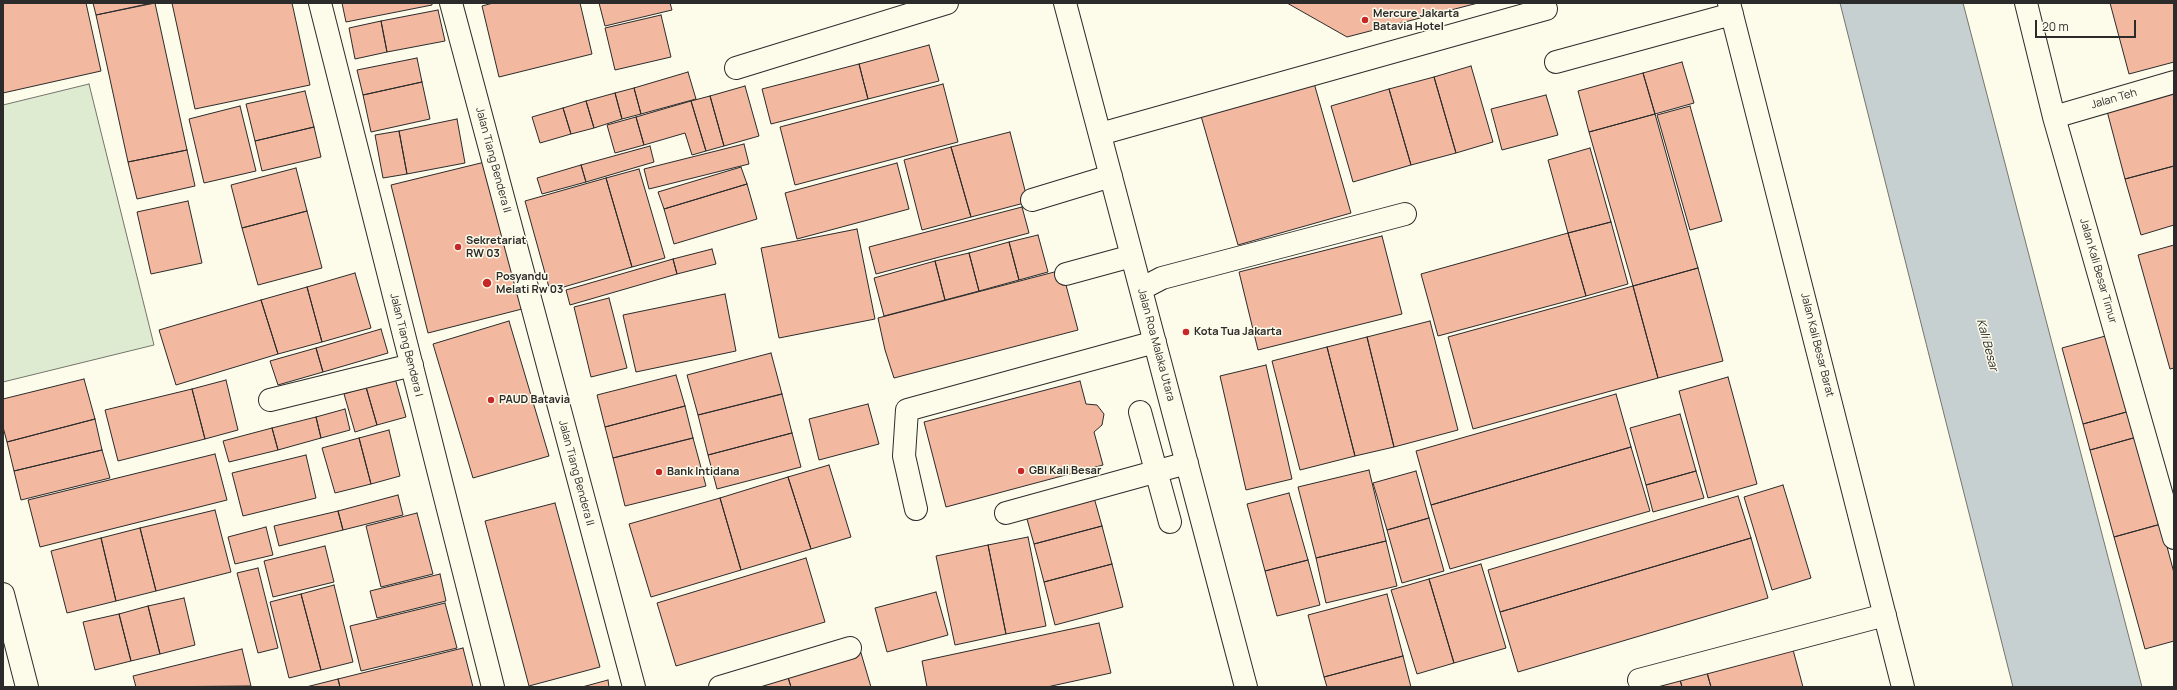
<!DOCTYPE html>
<html>
<head>
<meta charset="utf-8">
<style>
	body { margin:0 }
	#map { position:relative; width:2177px; height:690px; overflow:hidden; background:#fdfbea; font-family:Manrope,sans-serif }
	canvas { display:block }
	.frame { position:absolute; inset:0; border:4px solid #2b2b2b; pointer-events:none }
	.scale { position:absolute; left:2035px; top:20px; width:101px; height:18px; box-sizing:border-box; border:2px solid #2b2b2b; border-top:0; padding-left:5px; font-size:12px; line-height:14px; white-space:nowrap; color:#2b2b2b; -webkit-text-stroke:3px #fdfbea; paint-order:stroke }
</style>
</head>
<body>
<div id="map">
<canvas width="2177" height="690"></canvas>
<div class="frame"></div>
<div class="scale">20 m</div>
</div>
<script>
const ctx = document.querySelector('canvas').getContext('2d');
ctx.lineJoin = 'round';
function fill(path, color) {
  ctx.fillStyle = color;
  ctx.fill(path, 'evenodd');
}
function toPath(rows) {
  const path = new Path2D();
  for (const r of rows) {
    path.moveTo(r[0], r[1]);
    for (let i = 2; i < r.length; i += 2) path.lineTo(r[i], r[i + 1]);
  }
  return path;
}
function stroke(path, color, width, dash) {
  ctx.strokeStyle = color;
  ctx.lineWidth = width;
  ctx.lineCap = dash ? 'butt' : 'round';
  ctx.setLineDash(dash || []);
  ctx.stroke(path);
}
function drawText(font, color, halo, rows, align = 'center') {
  ctx.font = font + ' Manrope,sans-serif';
  ctx.lineWidth = 3;
  ctx.setLineDash([]);
  ctx.textBaseline = 'middle';
  ctx.strokeStyle = halo;
  ctx.fillStyle = color;
  for (const [text, x, y, turn = 0] of rows) {
    ctx.save();
    ctx.translate(x, y);
    ctx.rotate((+turn || 0) * Math.PI / 180);
    ctx.textAlign = isNaN(turn) ? turn : align;
    if (halo) ctx.strokeText(text, 0, 0);
    ctx.fillText(text, 0, 0);
    ctx.restore();
  }
}
const green = toPath([
	[89,84,154,345,3,382,3,105,89,84]
]);
fill(green, '#deebd1');
stroke(green, '#74746e', 1);
const water = toPath([
	[1840,3,1963,3,2142,687,2013,687,1840,3]
]);
fill(water, '#c7d0d0');
stroke(water, '#74746e', 1);
const building = toPath([
	[3,3,86,3,101,71,3,93,3,3],
	[93,3,152,3,96,15,93,3],
	[155,3,187,150,128,162,96,15,155,3],
	[172,3,292,3,310,85,195,109,172,3],
	[342,3,432,3,432,5,346,22,342,3],
	[493,3,580,3,592,54,499,77,482,6,493,3],
	[599,3,670,3,672,10,605,26,599,3],
	[1287,3,1478,3,1347,37,1287,3],
	[2110,3,2174,3,2174,62,2129,74,2110,3],
	[438,10,445,41,387,52,381,21,438,10],
	[661,15,671,57,615,70,605,28,661,15],
	[381,21,387,52,355,59,349,28,381,21],
	[929,45,939,81,868,99,859,64,929,45],
	[417,58,422,82,363,95,357,70,417,58],
	[1682,62,1694,103,1655,114,1643,73,1682,62],
	[859,64,868,99,771,124,762,89,859,64],
	[1471,66,1493,142,1456,153,1434,77,1471,66],
	[688,72,696,99,641,114,634,88,688,72],
	[1643,73,1655,114,1589,132,1578,91,1643,73],
	[1312,76,1351,213,1238,245,1199,109,1312,76],
	[1434,77,1456,153,1411,165,1389,89,1434,77],
	[422,82,430,119,371,132,363,95,422,82],
	[943,84,958,142,795,185,780,127,943,84],
	[745,86,759,136,724,146,710,96,745,86],
	[634,88,641,114,622,119,615,93,634,88],
	[1389,89,1411,165,1353,182,1331,106,1389,89],
	[305,91,314,127,255,141,246,104,305,91],
	[615,93,622,119,594,128,586,101,615,93],
	[2174,93,2174,166,2125,179,2107,111,2174,93],
	[1546,95,1558,135,1502,150,1491,109,1546,95],
	[710,96,724,146,706,151,691,101,710,96],
	[586,101,594,128,571,134,563,108,586,101],
	[691,101,706,151,692,155,685,133,644,145,636,117,691,101],
	[240,106,256,171,204,183,189,119,240,106],
	[1690,106,1722,221,1690,230,1657,115,1690,106],
	[563,108,571,134,540,143,532,117,563,108],
	[1655,114,1698,268,1633,286,1589,132,1655,114],
	[636,117,644,145,615,153,607,125,636,117],
	[457,119,465,163,407,174,399,131,457,119],
	[314,127,321,157,262,171,255,141,314,127],
	[399,131,407,174,383,178,375,135,399,131],
	[1010,132,1028,202,971,217,951,147,1010,132],
	[744,144,749,164,649,189,644,169,744,144],
	[650,146,654,162,586,182,581,165,650,146],
	[951,147,971,217,922,230,904,160,951,147],
	[1590,148,1611,222,1568,233,1548,160,1590,148],
	[187,150,195,186,137,199,128,162,187,150],
	[489,161,526,308,428,333,391,185,489,161],
	[897,163,909,209,797,239,785,193,897,163],
	[581,165,586,182,542,194,537,178,581,165],
	[2174,166,2174,225,2141,235,2125,179,2174,166],
	[741,167,747,184,664,209,658,192,741,167],
	[296,168,307,211,242,228,231,185,296,168],
	[639,169,665,258,632,267,606,178,639,169],
	[606,178,632,267,550,291,525,201,606,178],
	[747,184,757,219,674,244,664,209,747,184],
	[188,201,202,263,151,274,137,212,188,201],
	[1022,207,1029,233,876,274,869,247,1022,207],
	[307,211,322,268,258,285,242,228,307,211],
	[1611,222,1628,284,1586,296,1568,233,1611,222],
	[857,229,875,319,779,338,761,248,857,229],
	[1568,233,1586,296,1438,336,1421,274,1568,233],
	[1038,235,1048,272,1019,280,1009,242,1038,235],
	[1382,236,1402,314,1258,350,1239,272,1382,236],
	[1009,242,1019,280,979,291,969,253,1009,242],
	[2174,245,2174,368,2170,369,2138,255,2174,245],
	[712,249,716,264,677,274,673,259,712,249],
	[969,253,979,291,945,300,935,261,969,253],
	[673,259,677,274,570,305,566,290,673,259],
	[935,261,945,300,884,316,874,278,935,261],
	[1698,268,1723,361,1658,378,1633,286,1698,268],
	[1062,270,1078,330,894,378,885,350,878,318,1062,270],
	[355,273,371,328,322,342,307,287,355,273],
	[1633,286,1658,378,1473,429,1448,337,1633,286],
	[307,287,322,342,278,354,261,300,307,287],
	[725,294,736,351,636,372,623,315,725,294],
	[609,298,627,368,591,377,574,307,609,298],
	[261,300,278,354,176,385,159,330,261,300],
	[509,321,549,456,473,478,433,344,509,321],
	[1430,321,1458,430,1394,447,1367,337,1430,321],
	[381,329,388,353,323,372,316,348,381,329],
	[2109,335,2130,411,2083,424,2062,348,2109,335],
	[1367,337,1394,447,1355,456,1327,347,1367,337],
	[1327,347,1355,456,1300,470,1272,361,1327,347],
	[316,348,323,372,278,385,270,361,316,348],
	[771,353,782,394,698,415,687,375,771,353],
	[1266,365,1292,479,1246,490,1220,376,1266,365],
	[676,375,685,406,605,427,597,395,676,375],
	[1728,377,1757,484,1708,498,1679,391,1728,377],
	[395,378,406,417,377,425,366,387,395,378],
	[84,379,95,419,7,442,3,427,3,399,84,379],
	[226,380,238,430,205,439,192,389,226,380],
	[1080,381,1086,404,1097,405,1104,414,1102,425,1094,432,1103,465,946,507,924,422,1080,381],
	[366,387,377,425,355,432,344,394,366,387],
	[192,389,205,439,118,461,105,410,192,389],
	[782,394,792,433,708,455,698,415,782,394],
	[1616,394,1631,447,1431,505,1416,451,1616,394],
	[868,404,879,444,819,460,809,419,868,404],
	[685,406,693,438,613,458,605,427,685,406],
	[345,409,350,430,321,438,316,417,345,409],
	[2130,411,2137,437,2090,450,2083,424,2130,411],
	[1680,414,1696,471,1646,485,1630,428,1680,414],
	[316,417,321,438,278,450,272,428,316,417],
	[95,419,102,450,14,471,7,442,95,419],
	[272,428,278,450,229,462,223,441,272,428],
	[389,430,400,476,371,484,359,438,389,430],
	[792,433,801,467,717,489,708,455,792,433],
	[2137,437,2161,524,2114,537,2090,450,2137,437],
	[359,438,371,484,335,493,322,448,359,438],
	[693,438,706,486,625,506,613,458,693,438],
	[1631,447,1650,511,1450,569,1431,505,1631,447],
	[102,450,110,478,21,500,14,471,102,450],
	[215,454,227,500,40,547,28,500,215,454],
	[306,455,316,498,243,516,232,473,306,455],
	[829,465,851,537,811,549,788,477,829,465],
	[1369,470,1386,541,1316,558,1298,487,1369,470],
	[1416,471,1429,518,1387,530,1373,483,1416,471],
	[1696,471,1704,498,1653,512,1646,485,1696,471],
	[788,477,811,549,741,570,720,498,788,477],
	[1783,485,1811,578,1772,590,1744,497,1783,485],
	[1289,493,1308,560,1265,571,1247,504,1289,493],
	[1093,494,1102,526,1034,544,1025,512,1093,494],
	[398,495,403,515,343,530,338,511,398,495],
	[1738,496,1751,538,1500,612,1488,570,1738,496],
	[720,498,741,570,651,597,629,524,720,498],
	[555,503,600,667,529,686,485,521,555,503],
	[215,510,231,572,156,591,140,528,215,510],
	[338,511,343,530,279,546,274,526,338,511],
	[417,513,433,574,381,587,366,526,417,513],
	[1429,518,1444,571,1402,583,1387,530,1429,518],
	[2161,524,2174,573,2174,641,2145,649,2114,537,2161,524],
	[1102,526,1112,564,1044,582,1034,544,1102,526],
	[266,527,273,555,235,564,228,537,266,527],
	[140,528,156,591,116,601,101,538,140,528],
	[1028,537,1046,626,1006,634,988,545,1028,537],
	[101,538,116,601,67,613,51,551,101,538],
	[1751,538,1768,598,1518,672,1500,612,1751,538],
	[1386,541,1397,586,1326,603,1316,558,1386,541],
	[988,545,1006,634,955,645,936,556,988,545],
	[325,546,334,582,273,597,264,561,325,546],
	[806,558,825,622,676,666,657,603,806,558],
	[1308,560,1320,605,1277,616,1265,571,1308,560],
	[1112,564,1123,607,1055,625,1044,582,1112,564],
	[1481,564,1506,648,1454,663,1429,579,1481,564],
	[258,568,278,648,258,653,237,573,258,568],
	[440,574,446,601,377,618,370,591,440,574],
	[1429,579,1454,663,1417,674,1391,590,1429,579],
	[334,585,353,662,321,670,301,594,334,585],
	[936,592,948,635,887,652,875,608,936,592],
	[301,594,321,670,289,678,270,602,301,594],
	[1387,594,1403,656,1324,677,1308,615,1387,594],
	[184,598,195,645,160,654,148,606,184,598],
	[445,603,457,648,361,671,350,626,445,603],
	[148,606,160,654,131,661,119,614,148,606],
	[119,614,131,661,95,670,83,622,119,614],
	[1099,623,1111,673,1047,687,927,687,922,661,1099,623],
	[1792,646,1803,687,1711,687,1706,669,1792,646],
	[463,648,473,687,340,687,338,679,463,648],
	[242,649,251,686,136,687,133,676,242,649],
	[861,653,871,687,791,687,787,674,861,653],
	[1403,656,1411,687,1327,687,1324,677,1403,656],
	[1706,669,1711,687,1682,687,1679,676,1706,669],
	[787,674,791,687,740,687,787,674],
	[1679,676,1682,687,1658,687,1657,682,1679,676],
	[338,679,340,687,306,687,338,679],
	[608,680,609,687,582,687,608,680]
]);
fill(building, '#f2b8a0');
stroke(building, '#2b2b2b', 1);
const minor = toPath([
	[320,3,493,687],
	[451,3,634,687],
	[1065,3,1246,687],
	[1729,3,1903,687],
	[2026,3,2054,117,2174,538],
	[1556,62,1732,14],
	[736,68,947,3],
	[2054,117,2174,82],
	[1100,134,1546,9],
	[1032,200,1111,176],
	[1066,274,1132,256],
	[1141,289,1162,278,1405,214],
	[270,400,412,365],
	[1140,412,1170,522],
	[916,509,904,456,907,410,1155,342],
	[1006,513,1187,463],
	[3,594,27,687],
	[1639,680,1885,615],
	[720,687,850,648]
]);
stroke(minor, '#2b2b2b', 24);
stroke(minor, '#fdfbea', 22);
for (const [x, y, r, color] of [
	[1365,20,4,"#c62828"],
	[458,247,4,"#c62828"],
	[487,283,5,"#c62828"],
	[1186,332,4,"#c62828"],
	[491,400,4,"#c62828"],
	[1021,471,4,"#c62828"],
	[659,472,4,"#c62828"]
]) {
  const dot = new Path2D();
  dot.arc(x, y, r, 0, 2 * Math.PI);
  ctx.fillStyle = color;
  ctx.fill(dot);
  stroke(dot, '#fdfbea', 1.5);
}
drawText('bold 11px', '#2b2b2b', '#fdfbea', [
	["Mercure Jakarta",1373,14],
	["Batavia Hotel",1373,27],
	["Sekretariat",466,241],
	["RW 03",466,254],
	["Posyandu",496,277],
	["Melati Rw 03",496,290],
	["Kota Tua Jakarta",1194,332],
	["PAUD Batavia",499,400],
	["GBI Kali Besar",1029,471],
	["Bank Intidana",667,472]
], 'left');
drawText('11px', '#2b2b2b', '#fdfbea', [
	["Jalan Teh",2114,99,-16],
	["Jalan Tiang Bendera II",493,160,75],
	["Jalan Kali Besar Timur",2098,271,74],
	["Jalan Tiang Bendera I",406,345,76],
	["Jalan Roa Malaka Utara",1156,345,75],
	["Jalan Kali Besar Barat",1817,345,76],
	["Jalan Tiang Bendera II",576,473,75]
]);
drawText('italic 12px', '#2b2b2b', '#fdfbea', [
	["Kali Besar",1987,345,75]
]);
</script>
</body>
</html>
